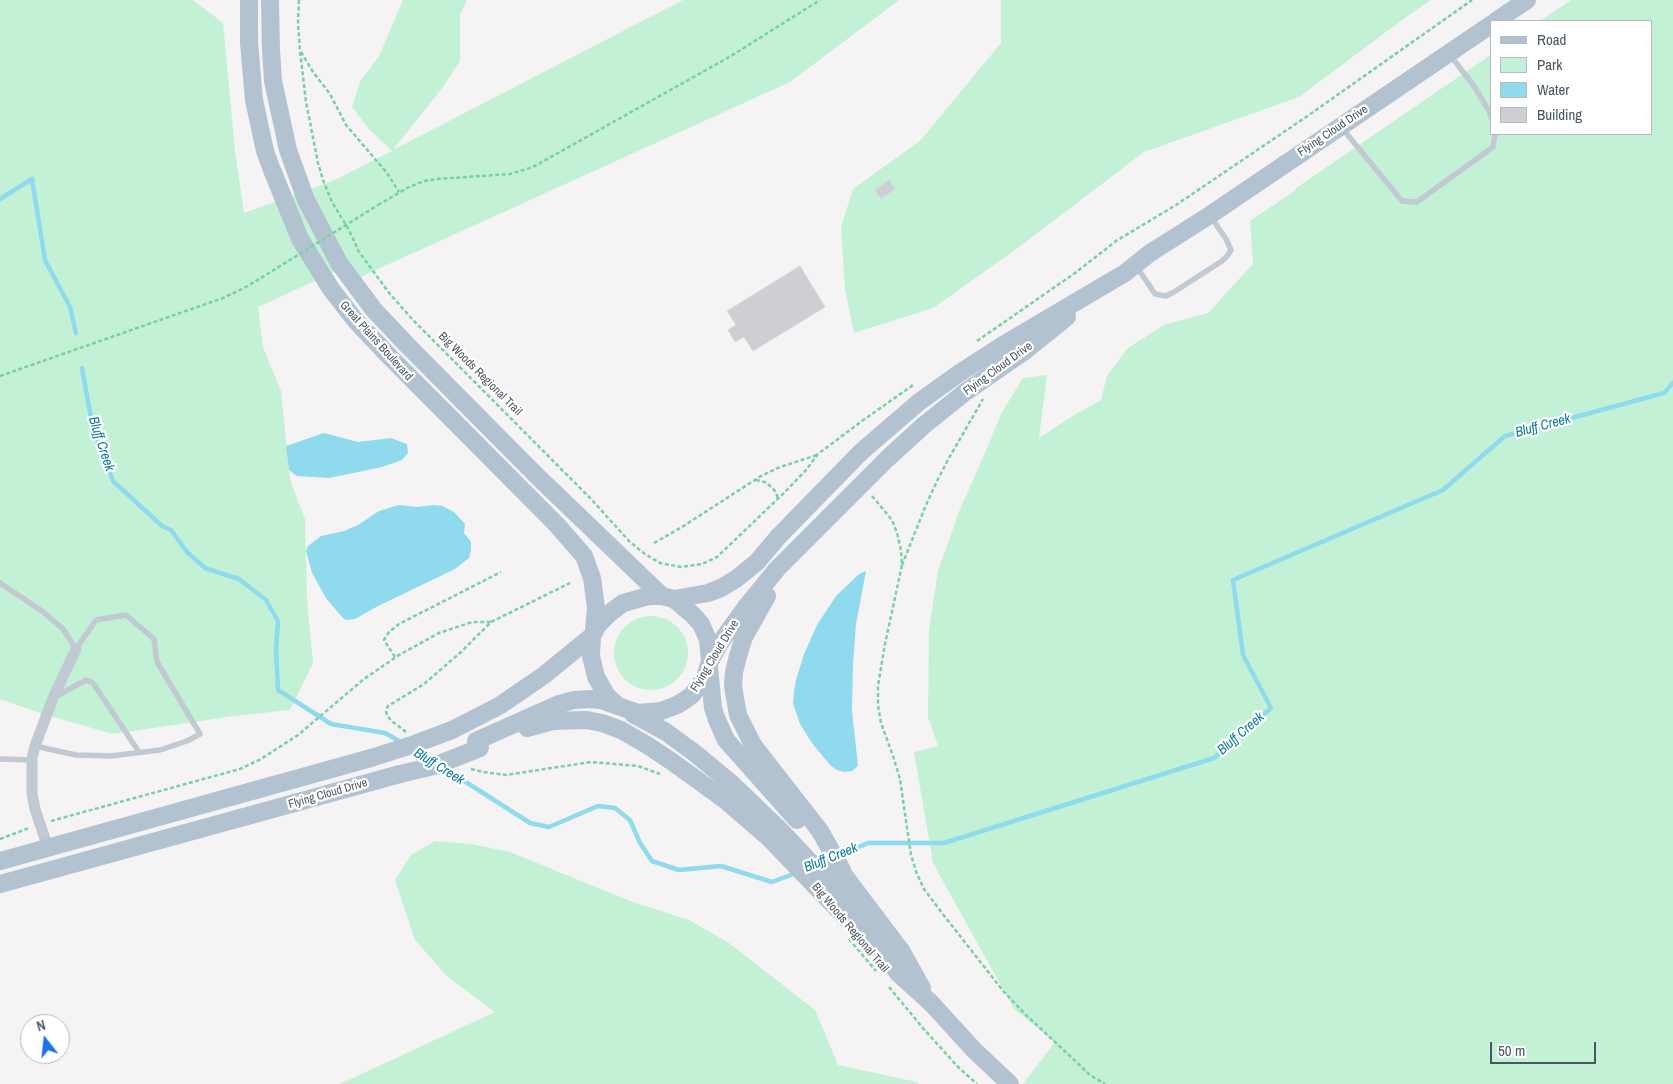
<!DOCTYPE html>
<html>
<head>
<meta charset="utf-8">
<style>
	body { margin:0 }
	#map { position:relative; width:1673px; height:1084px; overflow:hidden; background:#f5f3f3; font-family:"Archivo Narrow",sans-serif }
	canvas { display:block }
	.legend { position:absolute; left:1490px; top:20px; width:162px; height:115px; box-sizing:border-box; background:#fff; border:1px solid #b7bbc0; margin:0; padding:6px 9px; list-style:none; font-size:15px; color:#4a5661 }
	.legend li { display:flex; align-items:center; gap:10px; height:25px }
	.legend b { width:25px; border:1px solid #b7bbc0 }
	.north { position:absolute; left:20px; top:1014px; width:50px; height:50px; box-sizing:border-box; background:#fff; border:1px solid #b7bbc0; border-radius:50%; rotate:344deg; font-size:14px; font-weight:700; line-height:20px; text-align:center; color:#4a5661 }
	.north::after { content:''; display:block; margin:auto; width:18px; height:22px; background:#1a73e8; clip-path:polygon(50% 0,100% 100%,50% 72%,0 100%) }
	.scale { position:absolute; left:1490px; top:1042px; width:106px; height:22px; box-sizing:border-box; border:2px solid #4a5661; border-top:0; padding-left:6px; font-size:15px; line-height:18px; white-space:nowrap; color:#4a5661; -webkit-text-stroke:4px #fff; paint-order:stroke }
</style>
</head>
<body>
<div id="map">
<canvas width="1673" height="1084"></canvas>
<ul class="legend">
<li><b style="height:6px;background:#b3c2d1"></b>Road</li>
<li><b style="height:14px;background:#c3f1d5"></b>Park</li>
<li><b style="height:14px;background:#90daee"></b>Water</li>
<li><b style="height:14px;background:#cdcfd5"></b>Building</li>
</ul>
<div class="north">N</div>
<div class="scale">50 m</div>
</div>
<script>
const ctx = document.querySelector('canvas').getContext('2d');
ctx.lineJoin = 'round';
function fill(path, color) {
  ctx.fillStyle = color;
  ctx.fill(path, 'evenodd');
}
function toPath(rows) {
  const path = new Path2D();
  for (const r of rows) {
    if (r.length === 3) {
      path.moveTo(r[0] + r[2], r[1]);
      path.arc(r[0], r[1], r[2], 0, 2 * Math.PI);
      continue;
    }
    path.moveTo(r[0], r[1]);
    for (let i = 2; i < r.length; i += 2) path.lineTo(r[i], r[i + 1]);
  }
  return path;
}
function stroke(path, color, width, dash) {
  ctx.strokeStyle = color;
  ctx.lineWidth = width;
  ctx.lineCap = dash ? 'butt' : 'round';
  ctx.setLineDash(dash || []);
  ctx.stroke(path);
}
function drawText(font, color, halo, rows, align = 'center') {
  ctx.font = font + ' "Archivo Narrow",sans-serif';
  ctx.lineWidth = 4.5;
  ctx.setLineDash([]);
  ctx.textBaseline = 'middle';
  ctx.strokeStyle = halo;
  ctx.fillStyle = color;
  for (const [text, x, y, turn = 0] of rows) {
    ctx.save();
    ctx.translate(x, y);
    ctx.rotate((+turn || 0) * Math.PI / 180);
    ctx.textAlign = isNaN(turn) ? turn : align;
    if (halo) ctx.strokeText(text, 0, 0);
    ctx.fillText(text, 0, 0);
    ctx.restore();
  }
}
fill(toPath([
	[0,0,193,0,223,23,235,151,244,213,333,181,392,151,369,129,352,107,360,82,379,56,403,0,467,0,460,15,460,61,443,87,393,150,683,0,899,0,790,82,345,284,343,268,258,307,263,347,281,391,290,480,305,519,307,600,313,663,290,710,234,716,113,734,43,714,0,699],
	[1001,0,1431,0,1402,20,1299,97,1144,152,1015,250,933,308,854,333,845,289,841,227,853,189,920,141,1001,43],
	[1571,0,1673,0,1673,1084,1023,1084,1055,1042,1014,1009,933,863,914,752,938,746,928,717,929,630,938,571,960,509,982,460,1001,414,1023,378,1047,375,1039,438,1071,417,1101,400,1107,376,1128,348,1164,325,1208,313,1253,264,1250,221,1296,190,1296,188,1492,54,1492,134,1652,134,1652,21,1540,21],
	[651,653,37],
	[435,841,471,844,510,852,630,901,689,920,729,943,815,1010,838,1065,917,1082,919,1084,340,1084,495,1012,448,977,415,940,395,880,411,855]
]), '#c3f1d5');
fill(toPath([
	[324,433,358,442,391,438,407,444,408,453,402,460,382,467,329,478,297,476,289,470,286,446],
	[399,505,417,507,434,505,442,506,454,512,465,524,464,533,471,542,471,550,469,558,455,569,378,606,355,619,346,620,342,617,326,598,312,573,306,551,308,546,321,536,344,531,358,525,379,511],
	[866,571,856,624,853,665,852,711,858,766,852,771,844,772,837,770,830,765,812,743,800,724,793,703,794,691,796,680,804,654,817,625,836,596,859,574]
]), '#90daee');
stroke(toPath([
	[0,199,32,179,45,260,70,307,76,333],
	[82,368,93,429,113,481,162,526,171,530,187,552,205,568,239,579,266,600,278,621,276,649,278,690,331,724,385,733,401,742],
	[414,750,431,760],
	[444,768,530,823,549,827,598,806,615,808,630,820,640,843,652,861,679,870,721,866,772,882,796,873],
	[838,856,868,843,944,843,1214,758,1271,708,1243,655,1233,580,1443,490,1505,436,1664,393,1673,383]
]), '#90daee', 4.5);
const building = toPath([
	[889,180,895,189,881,199,875,190,889,180],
	[800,266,825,307,753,351,744,337,735,342,728,330,736,325,727,311,800,266]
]);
fill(building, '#cdcfd5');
stroke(building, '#d7d9de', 1);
stroke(toPath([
	[299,0,298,24,300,51,306,102,318,163,323,180,332,202,349,230,359,252,390,294,412,319,591,499,630,542,645,554,660,563,681,567,702,564,717,557,785,492,806,470,818,454,862,421,913,385],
	[301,52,313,72,330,94,346,125,387,173,399,192],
	[378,205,409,187,424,181,437,179,510,174,533,167,731,56,820,0],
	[977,341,1075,273,1116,241,1176,205,1309,115,1472,0],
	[0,376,223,298,244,288,261,278],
	[756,480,765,482,769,485,776,492,778,499],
	[872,496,892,520,897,533,901,550,902,565,885,644,878,686,878,705,881,723,893,756,900,779,911,855,917,874,924,889,942,913,1004,992,1026,1015,1069,1055,1090,1075,1105,1084],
	[654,543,682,527,761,476,780,467,817,455],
	[902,565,926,505,937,481,949,458,983,399],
	[395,657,384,640,389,632,399,624,501,572],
	[406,732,393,722,387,716,386,711,388,706,424,684,461,652,491,622,570,583],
	[471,769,483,772,506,775,591,762,638,766,660,774],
	[51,821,240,769,261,759,298,735,364,679,399,655,439,633,472,622,491,622],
	[0,839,29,828],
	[849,939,876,971],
	[889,987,922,1027,957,1066,977,1084]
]), '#7ad0a6', 2.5, [4, 2.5]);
stroke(toPath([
	[1450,55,1474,86,1489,111,1492,120],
	[1342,128,1402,201,1417,202,1493,147,1495,134],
	[1137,267,1155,294,1166,296,1174,292,1222,261,1228,255,1231,250,1226,239,1211,217],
	[0,583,42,611,63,629,76,649,96,620,126,615,154,639,157,662,200,734,187,741,160,750,111,756,76,755,35,746],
	[55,697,86,680,93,683,139,752],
	[0,759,32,760]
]), '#c1cad2', 5.5);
stroke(toPath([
	[48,848,35,809,32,793,32,758,35,746,53,698,76,649]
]), '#c1cad2', 11);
stroke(toPath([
	[249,0,249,43,254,100,265,151,272,170,300,239,331,289,355,320,390,357,557,525,584,556,592,578,593,585,596,608,594,630],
	[270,0,271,49,273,81,288,150,306,200,339,263,374,310,410,348,538,477,662,596],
	[1496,21,1527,0],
	[767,596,744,637,738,656,734,672,733,686,738,715,753,745,820,831,842,870],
	[674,599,693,615,701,624,708,640,710,661],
	[592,636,591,656,596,677,607,696,617,705],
	[709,667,713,708,717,720,726,740,797,820],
	[633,714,666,732,696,754,732,784,780,830,843,897,898,973,931,1003,974,1050,1010,1084],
	[527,728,553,721,587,720,602,723,621,730,647,745,671,761,725,800,769,838,851,923],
	[452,730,499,706,543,676,592,636,598,625,610,613,623,603,649,596,662,596,674,599,708,593,721,588,736,579,757,562,778,537,861,452,919,402,958,374,1003,345,1125,273,1150,253,1210,215,1492,24],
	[476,741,559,704,574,700,592,699,601,700,638,713,661,711,677,705,685,700,692,695,705,678,710,661,720,643,746,607,777,569,888,458,923,426,964,393,1026,350,1067,317],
	[0,861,371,758],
	[834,862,902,952,922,988],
	[0,884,400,774]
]), '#b3c2d1', 18);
stroke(toPath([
	[261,278,378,205]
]), '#7ad0a6', 2.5, [4, 2.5]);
stroke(toPath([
	[371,758,415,744,452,730],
	[400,774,434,766,480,748]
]), '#b3c2d1', 18);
drawText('12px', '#4a5661', '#fff', [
	["Flying Cloud Drive",1333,131,-34],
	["Great Plains Boulevard",376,341,48],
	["Flying Cloud Drive",998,369,-36],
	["Big Woods Regional Trail",480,374,45],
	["Flying Cloud Drive",715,656,-59],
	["Flying Cloud Drive",328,794,-16],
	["Big Woods Regional Trail",850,928,50]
]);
drawText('italic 14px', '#0c7c9b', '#fff', [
	["Bluff Creek",1543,426,-15],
	["Bluff Creek",101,444,72],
	["Bluff Creek",1241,734,-41],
	["Bluff Creek",439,767,32],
	["Bluff Creek",831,858,-22]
]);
</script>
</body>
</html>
